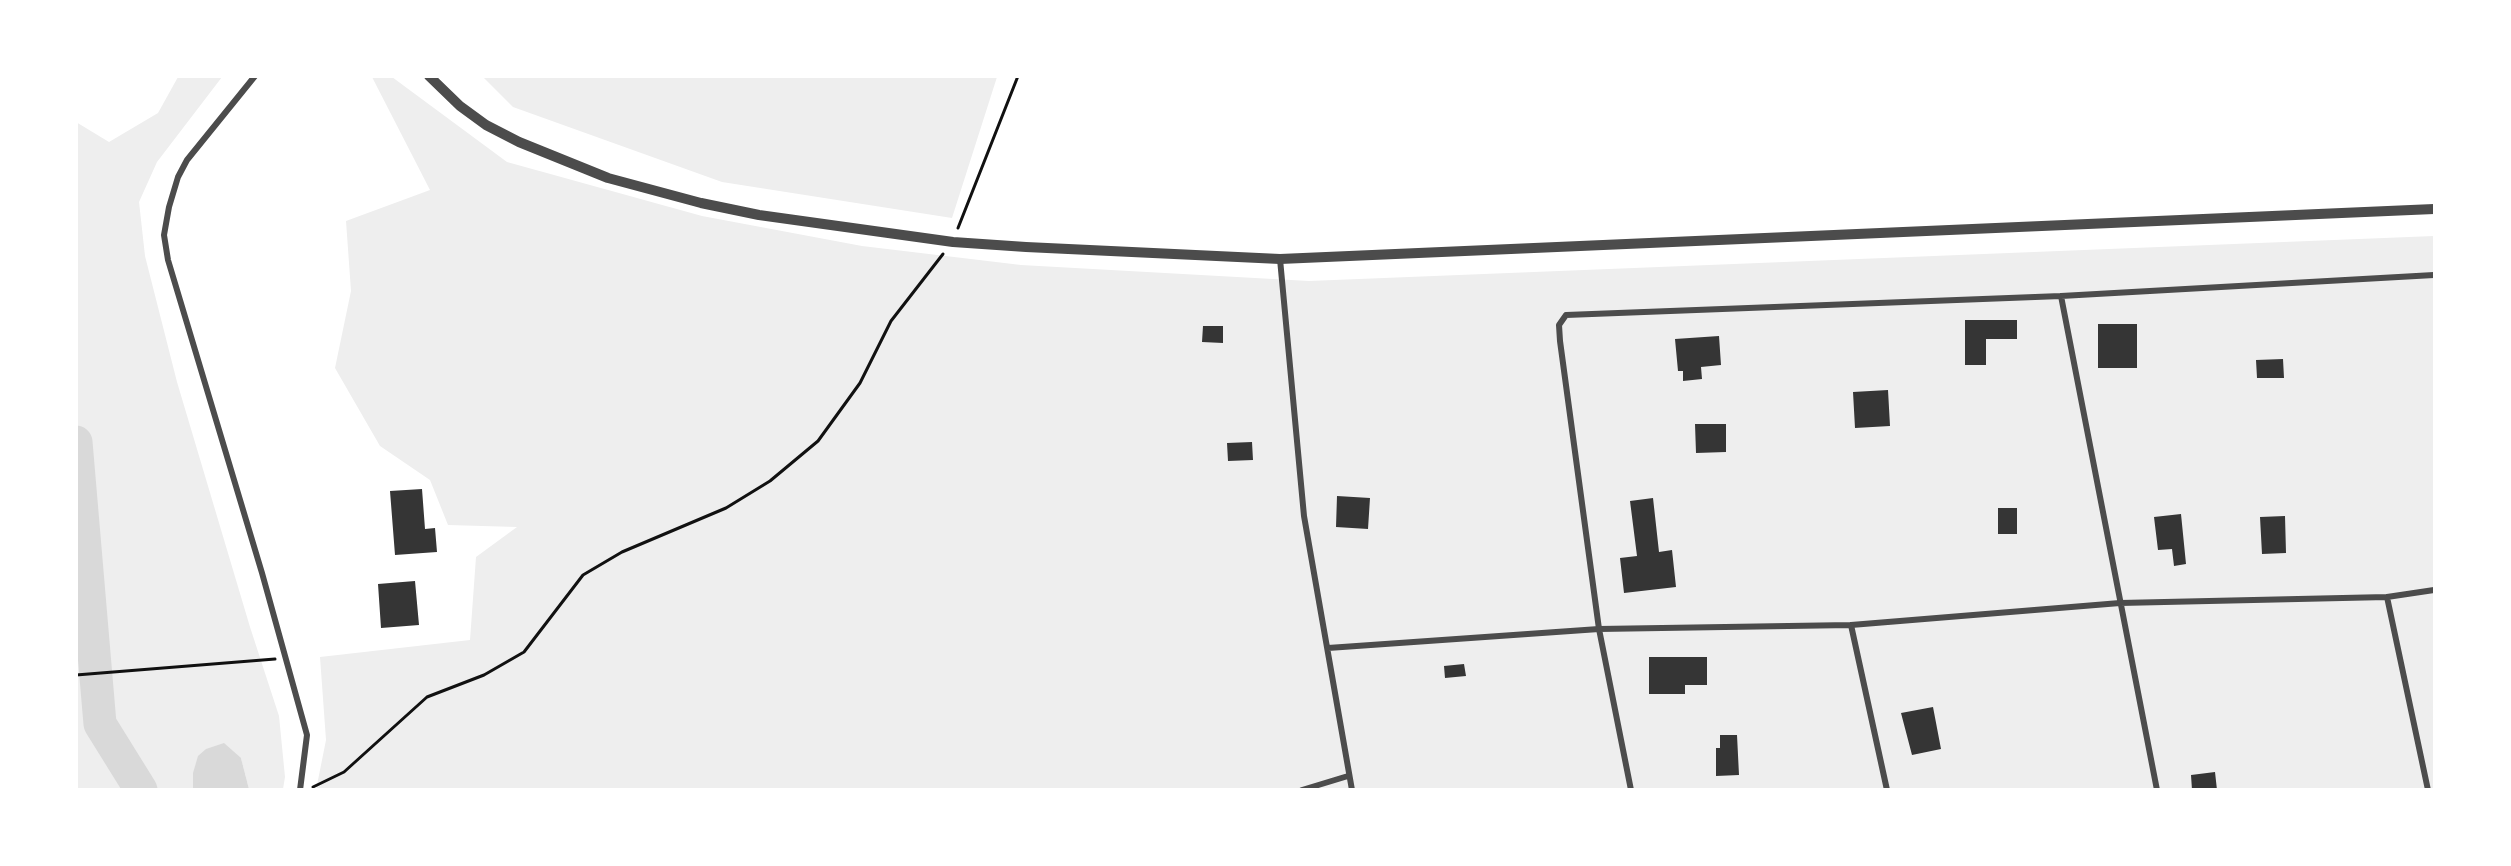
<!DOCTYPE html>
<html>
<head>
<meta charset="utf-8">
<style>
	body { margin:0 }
	#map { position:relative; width:2511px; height:866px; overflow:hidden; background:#fff; font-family:"Source Sans 3",sans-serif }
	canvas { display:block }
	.frame { position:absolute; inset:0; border:78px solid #fff; pointer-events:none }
</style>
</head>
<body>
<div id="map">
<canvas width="2511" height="866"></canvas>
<div class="frame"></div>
</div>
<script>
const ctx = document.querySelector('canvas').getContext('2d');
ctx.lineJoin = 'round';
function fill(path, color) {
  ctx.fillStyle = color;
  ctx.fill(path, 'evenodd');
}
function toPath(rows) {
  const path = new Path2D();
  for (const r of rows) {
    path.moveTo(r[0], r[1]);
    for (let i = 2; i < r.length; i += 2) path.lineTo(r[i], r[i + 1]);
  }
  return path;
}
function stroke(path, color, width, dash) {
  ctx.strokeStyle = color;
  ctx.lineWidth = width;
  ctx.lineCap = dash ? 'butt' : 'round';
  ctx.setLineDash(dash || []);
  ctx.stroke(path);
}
fill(toPath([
	[178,77,222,77,157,162,139,202,145,256,177,382,250,627,279,716,285,777,283,789,249,789,241,758,193,773,193,789,77,789,76,122,109,142,158,113],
	[372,77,392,77,507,162,702,216,862,246,1021,265,1309,281,2434,236,2434,789,316,790,326,740,320,657,470,640,476,557,517,527,448,525,430,480,380,446,335,368,351,291,346,221,430,190],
	[483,77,997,77,952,218,722,182,513,107]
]), '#eee');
fill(toPath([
	[224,743,241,758,249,789,193,789,193,773,198,756,206,749]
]), '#d9d9d9');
stroke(toPath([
	[76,442,100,724,141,790]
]), '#d9d9d9', 33);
fill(toPath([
	[1965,320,2017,320,2017,339,1986,339,1986,365,1965,365],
	[2098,324,2137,324,2137,368,2098,368],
	[1203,326,1223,326,1223,343,1202,342],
	[1719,336,1721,365,1701,367,1702,379,1683,381,1683,371,1678,371,1675,339],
	[2283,359,2284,378,2257,378,2256,360],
	[1888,390,1890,426,1855,428,1853,392],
	[1695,424,1726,424,1726,452,1696,453],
	[1252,442,1253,460,1228,461,1227,443],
	[422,489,425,529,435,528,437,552,395,555,390,491],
	[1337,496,1370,498,1368,529,1336,527],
	[1653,498,1659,552,1672,550,1676,587,1624,593,1620,558,1637,556,1630,501],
	[1998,508,2017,508,2017,534,1998,534],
	[2181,514,2186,564,2174,566,2172,549,2158,550,2154,517],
	[2285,516,2286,553,2262,554,2260,517],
	[415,581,419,625,381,628,378,584],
	[1649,657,1707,657,1707,685,1685,685,1685,694,1649,694],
	[1464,664,1466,676,1445,678,1444,666],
	[1933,707,1941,749,1912,755,1901,713],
	[1720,735,1737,735,1739,775,1716,776,1716,748,1720,748],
	[2215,772,2217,790,2192,790,2191,775]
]), '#353535');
stroke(toPath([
	[958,228,1018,76],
	[76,675,275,659],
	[313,787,344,772,427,697,484,675,524,652,583,575,622,552,726,508,770,481,818,441,860,383,891,321,943,254]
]), '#111', 3);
stroke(toPath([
	[255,76,187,160,178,177,169,207,164,235,168,260,262,573,307,735,300,790],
	[1280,259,1304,516,1352,790],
	[2387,597,2428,790],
	[1851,625,1887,790],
	[1328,648,1599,629,1851,625,2120,603,2387,597,2434,590],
	[1302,790,1348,776],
	[1631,790,1599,629,1560,341,1559,325,1566,315,2061,296],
	[2157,790,2061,296,2434,275]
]), '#4c4c4c', 6);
stroke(toPath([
	[429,76,460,106,486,125,519,142,608,178,701,203,759,215,953,242,1026,247,1280,259,2434,209]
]), '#4c4c4c', 10);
</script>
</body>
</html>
